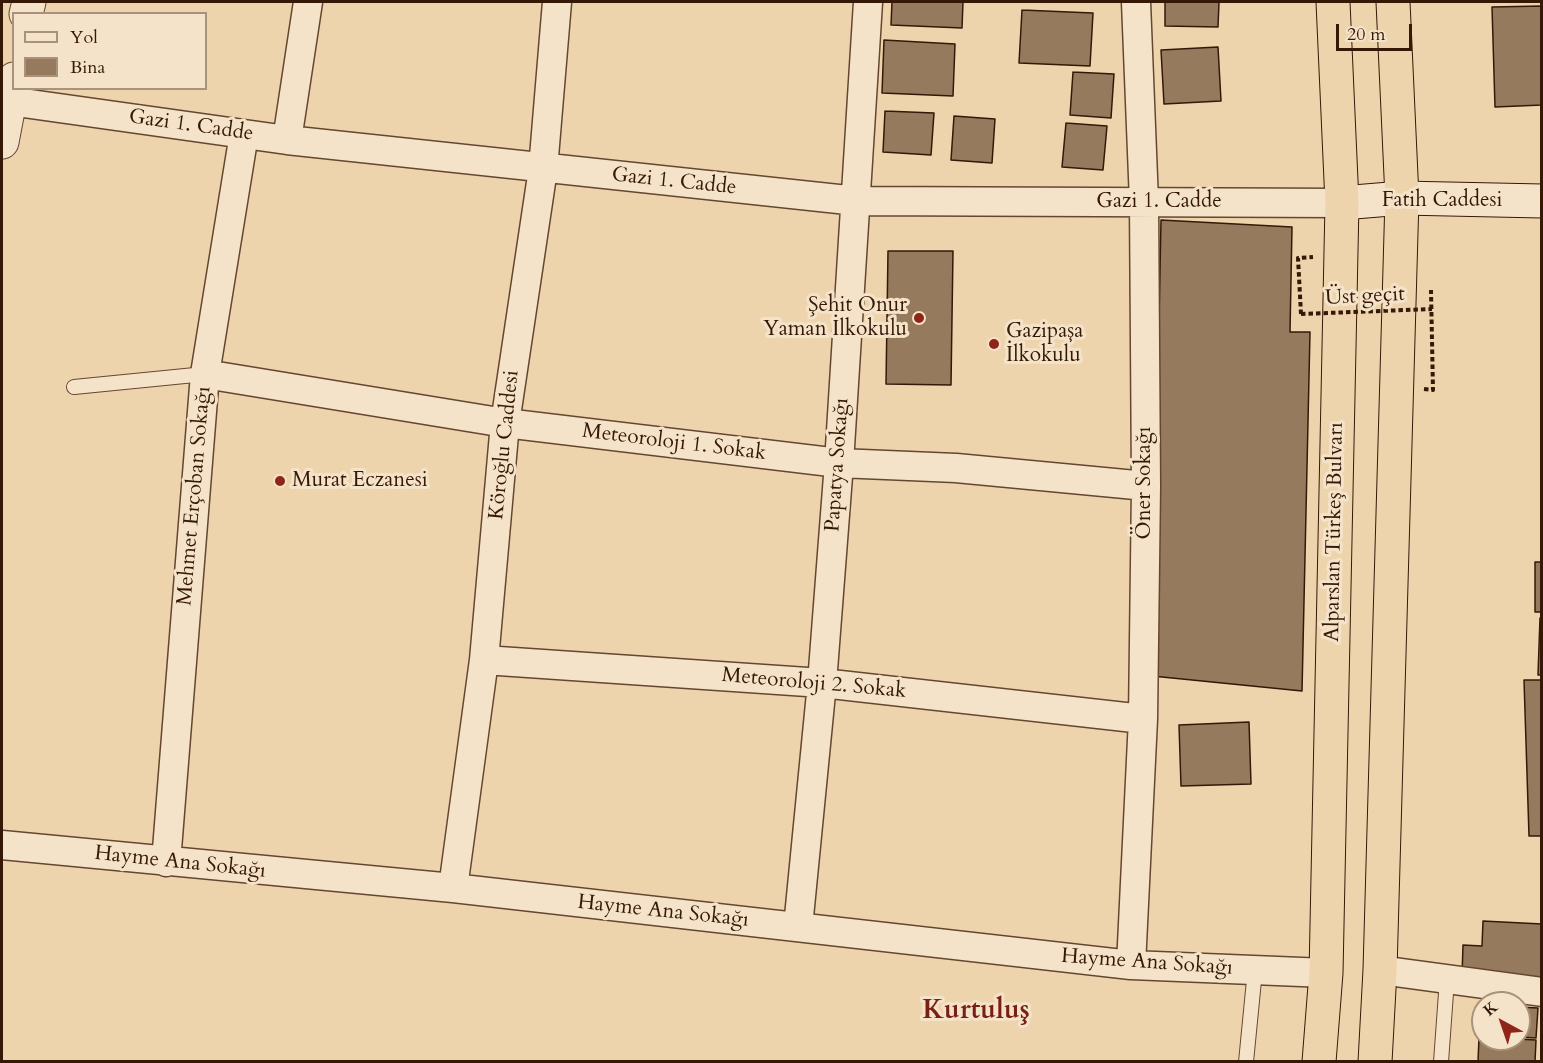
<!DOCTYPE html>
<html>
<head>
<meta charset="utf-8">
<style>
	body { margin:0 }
	#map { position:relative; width:1543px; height:1063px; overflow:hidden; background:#eed4ac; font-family:Cardo,serif }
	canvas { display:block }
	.frame { position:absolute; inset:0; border:3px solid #361807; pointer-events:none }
	.legend { position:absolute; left:12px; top:12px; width:195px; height:78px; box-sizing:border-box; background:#f4e3c9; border:2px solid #a8927b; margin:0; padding:8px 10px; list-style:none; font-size:18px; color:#361807 }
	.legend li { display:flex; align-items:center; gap:12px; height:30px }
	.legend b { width:30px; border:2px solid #a8927b }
	.north { position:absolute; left:1471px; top:991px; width:60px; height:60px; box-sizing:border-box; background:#f4e3c9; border:2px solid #a8927b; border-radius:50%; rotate:320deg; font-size:16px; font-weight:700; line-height:24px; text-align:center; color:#361807 }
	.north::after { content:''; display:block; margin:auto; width:21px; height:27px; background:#8f2418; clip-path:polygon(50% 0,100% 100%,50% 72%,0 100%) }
	.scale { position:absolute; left:1336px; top:24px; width:76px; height:27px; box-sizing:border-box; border:3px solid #361807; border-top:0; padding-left:8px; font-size:18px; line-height:21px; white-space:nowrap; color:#361807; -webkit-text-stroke:4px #f4e3c9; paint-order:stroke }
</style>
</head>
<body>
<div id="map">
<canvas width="1543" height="1063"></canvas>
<div class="frame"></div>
<ul class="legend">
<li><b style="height:8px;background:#f4e3c9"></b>Yol</li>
<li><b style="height:16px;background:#967a5d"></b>Bina</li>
</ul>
<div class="north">K</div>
<div class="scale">20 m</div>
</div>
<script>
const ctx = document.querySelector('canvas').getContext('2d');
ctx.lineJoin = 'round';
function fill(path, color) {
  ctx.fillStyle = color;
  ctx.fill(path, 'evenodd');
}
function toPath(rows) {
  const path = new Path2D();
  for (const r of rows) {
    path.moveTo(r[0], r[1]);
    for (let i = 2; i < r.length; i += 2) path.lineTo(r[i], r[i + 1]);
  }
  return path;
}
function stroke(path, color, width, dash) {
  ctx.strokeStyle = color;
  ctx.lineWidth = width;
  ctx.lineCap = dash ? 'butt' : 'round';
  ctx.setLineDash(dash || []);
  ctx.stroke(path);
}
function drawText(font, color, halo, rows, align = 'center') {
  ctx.font = font + ' Cardo,serif';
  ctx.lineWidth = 6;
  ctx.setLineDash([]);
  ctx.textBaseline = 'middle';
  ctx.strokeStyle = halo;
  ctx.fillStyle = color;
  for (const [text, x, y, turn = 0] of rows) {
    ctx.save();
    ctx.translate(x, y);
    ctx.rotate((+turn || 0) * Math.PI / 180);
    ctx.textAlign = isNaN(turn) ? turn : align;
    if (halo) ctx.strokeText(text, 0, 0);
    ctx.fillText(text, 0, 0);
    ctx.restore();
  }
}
const building = toPath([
	[892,2,963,2,962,28,891,25,892,2],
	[1165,2,1219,2,1218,27,1165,26,1165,2],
	[1542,6,1542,105,1495,107,1492,7,1542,6],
	[1022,10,1093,13,1090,66,1019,63,1022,10],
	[884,40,955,44,953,96,882,93,884,40],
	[1218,47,1221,101,1164,104,1161,50,1218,47],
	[1073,72,1114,74,1111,118,1070,115,1073,72],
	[885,111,934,113,931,155,883,152,885,111],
	[954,116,995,119,992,163,951,160,954,116],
	[1066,123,1107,126,1103,170,1062,167,1066,123],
	[1161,220,1292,227,1290,332,1310,332,1302,691,1152,676,1161,220],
	[888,251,953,251,951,385,886,384,888,251],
	[1535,562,1542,562,1542,612,1535,612,1535,562],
	[1540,618,1542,618,1542,675,1538,675,1540,618],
	[1524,680,1542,680,1542,836,1529,836,1524,680],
	[1249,722,1251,784,1181,786,1179,725,1249,722],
	[1483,921,1542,924,1541,980,1462,976,1463,945,1482,946,1483,921],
	[1478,1005,1483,1005,1483,1035,1475,1034,1478,1005],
	[1519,1007,1538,1008,1536,1038,1519,1037,1519,1007],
	[1479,1037,1536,1040,1535,1062,1478,1062,1479,1037]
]);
fill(building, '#967a5d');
stroke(building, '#361807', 1.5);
const service = toPath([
	[74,387,205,374],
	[1246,1062,1255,970],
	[1441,1062,1447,979]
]);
const minor = toPath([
	[9,101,287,140,857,201,1342,203],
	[287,140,308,2],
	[205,374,505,423,839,463,956,468,1146,486],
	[484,660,822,683,1143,719],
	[2,845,453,888,1131,965,1326,973],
	[166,862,205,374,244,134],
	[453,888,484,660,505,423,543,169,557,2],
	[798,927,822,683,839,463,868,2],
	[1131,965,1143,719,1146,486,1144,202,1136,2],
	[1380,970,1542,992]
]);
const tertiary = toPath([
	[26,14,29,2],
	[2,142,14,79]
]);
const secondary = toPath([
	[1342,203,1402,198,1542,201]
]);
const trunk = toPath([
	[1319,1062,1326,973,1342,203,1333,2],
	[1375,1062,1380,970,1402,198,1393,2]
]);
stroke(service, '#644730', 16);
stroke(minor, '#644730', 31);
stroke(tertiary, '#644730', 35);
stroke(secondary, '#361807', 35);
stroke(trunk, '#361807', 35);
stroke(toPath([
	[1301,314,1298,258,1313,257],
	[1424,389,1433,390,1431,290]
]), '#361807', 4, [4.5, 3]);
stroke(service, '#f4e3c9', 14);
stroke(minor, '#f4e3c9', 28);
stroke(tertiary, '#f4e3c9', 33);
stroke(secondary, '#f4e3c9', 33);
stroke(trunk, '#eed4ac', 33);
stroke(toPath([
	[1301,314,1432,309]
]), '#361807', 4, [4.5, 3]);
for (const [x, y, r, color] of [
	[919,318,6,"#8f2418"],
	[994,344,6,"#8f2418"],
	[280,481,6,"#8f2418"]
]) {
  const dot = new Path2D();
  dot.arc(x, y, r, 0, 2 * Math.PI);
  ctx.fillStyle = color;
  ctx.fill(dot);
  stroke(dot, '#f4e3c9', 2);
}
drawText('21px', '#361807', '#f4e3c9', [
	["Gazi 1. Cadde",191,126,8],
	["Gazi 1. Cadde",674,182,6],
	["Fatih Caddesi",1442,201],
	["Gazi 1. Cadde",1159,202],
	["Üst geçit",1365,297,-3],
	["Meteoroloji 1. Sokak",674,443,7],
	["Köroğlu Caddesi",505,445,-84],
	["Papatya Sokağı",838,465,-86],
	["Öner Sokağı",1145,483,-90],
	["Mehmet Erçoban Sokağı",195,496,-85],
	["Alparslan Türkeş Bulvarı",1335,532,-89],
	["Meteoroloji 2. Sokak",814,684,5],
	["Hayme Ana Sokağı",180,863,6],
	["Hayme Ana Sokağı",663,912,6],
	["Hayme Ana Sokağı",1147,963,4]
]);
drawText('21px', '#361807', '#f4e3c9', [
	["Şehit Onur",907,306,"right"],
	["Yaman İlkokulu",907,330,"right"],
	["Gazipaşa",1006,332],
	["İlkokulu",1006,356],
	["Murat Eczanesi",292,481]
], 'left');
drawText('bold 27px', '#7a1f14', '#f4e3c9', [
	["Kurtuluş",976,1012]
]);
</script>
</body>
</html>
